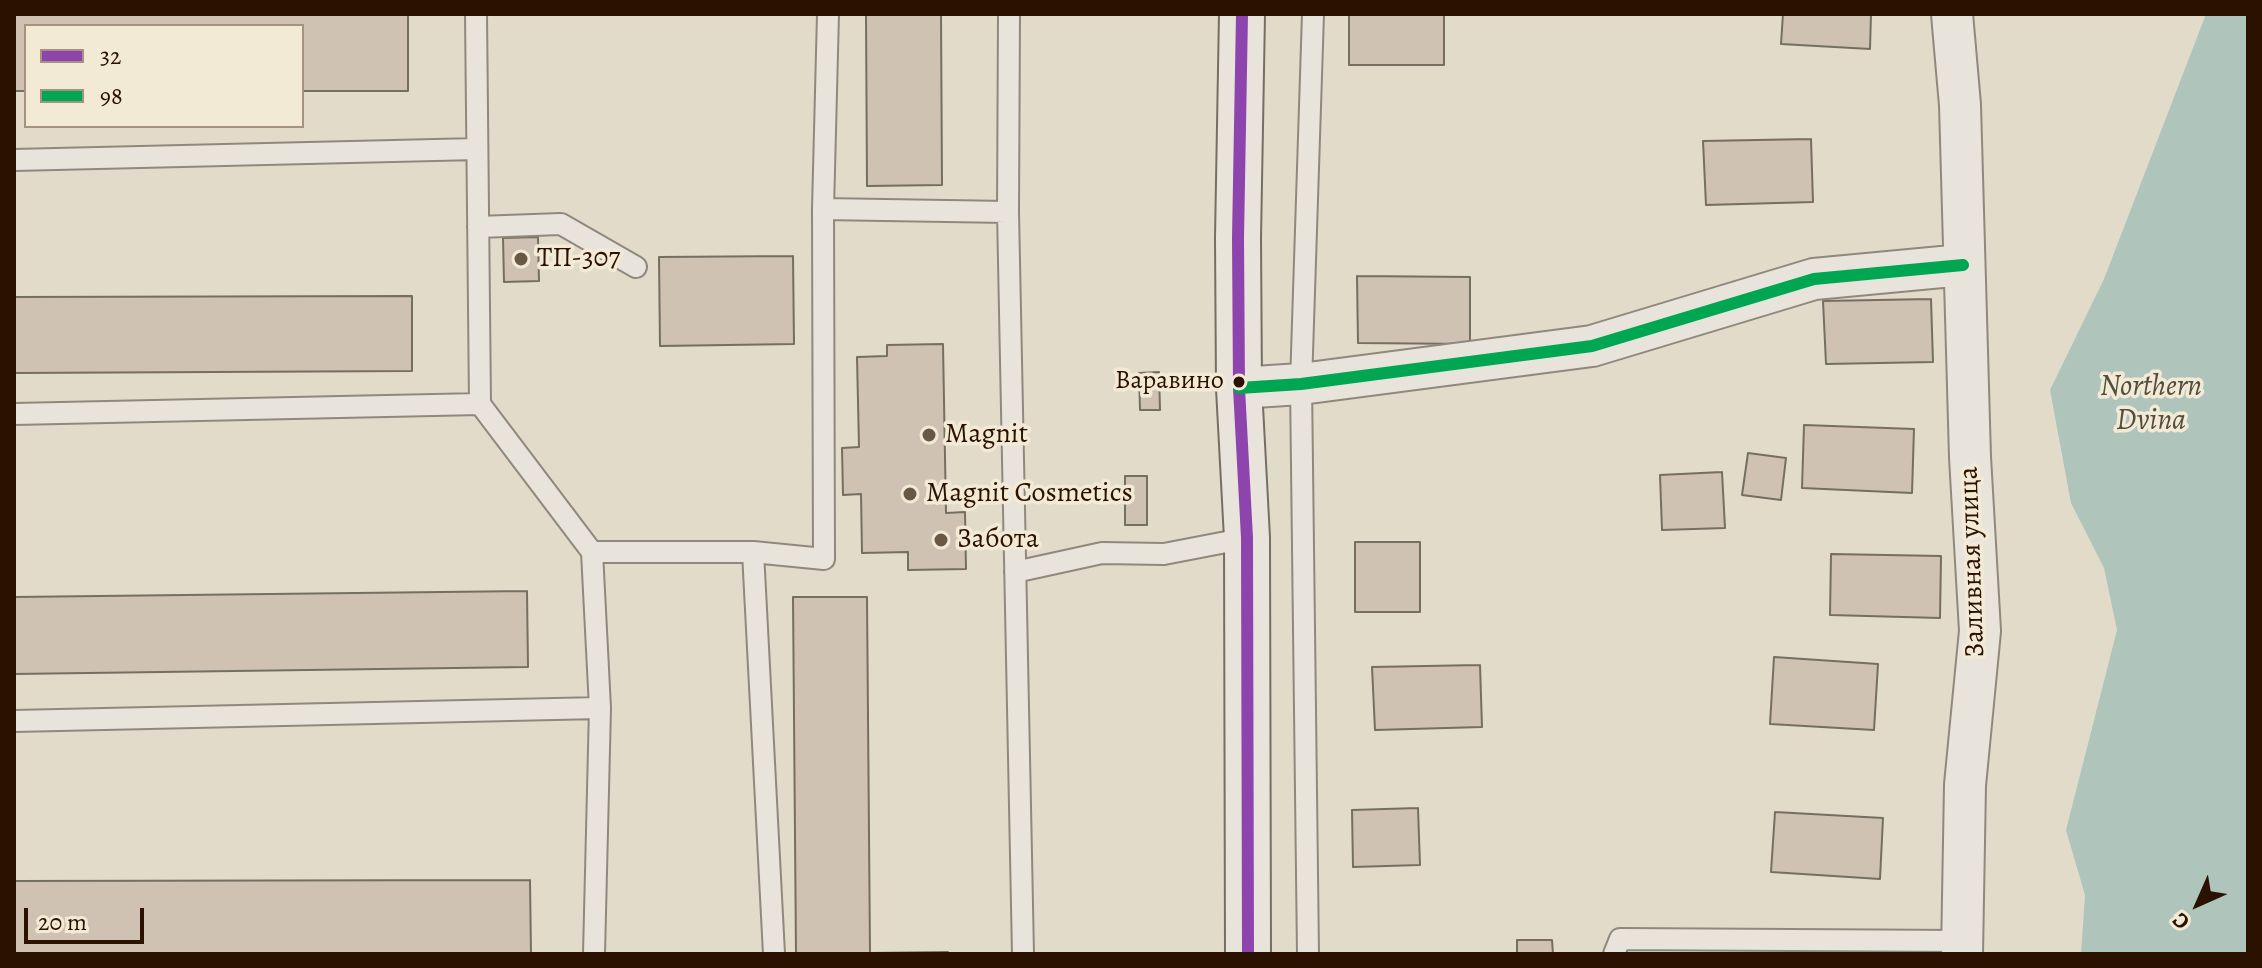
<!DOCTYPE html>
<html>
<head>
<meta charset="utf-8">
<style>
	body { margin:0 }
	#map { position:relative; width:2262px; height:968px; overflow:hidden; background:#e2dbca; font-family:Alegreya,serif }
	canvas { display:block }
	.frame { position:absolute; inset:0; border:16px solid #2a1100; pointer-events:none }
	.legend { position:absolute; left:24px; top:24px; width:280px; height:104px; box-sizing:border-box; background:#f3ead5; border:2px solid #a39380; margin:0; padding:10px 14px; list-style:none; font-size:24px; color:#2a1100 }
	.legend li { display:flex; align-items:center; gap:16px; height:40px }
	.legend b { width:40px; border:2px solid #a39380 }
	.north { position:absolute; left:2158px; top:864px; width:80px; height:80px; -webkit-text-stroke:6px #f3ead5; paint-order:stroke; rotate:225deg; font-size:22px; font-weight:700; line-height:32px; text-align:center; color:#2a1100 }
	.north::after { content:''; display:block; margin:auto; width:28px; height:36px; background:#2a1100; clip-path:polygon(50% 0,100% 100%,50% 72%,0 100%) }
	.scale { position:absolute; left:24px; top:908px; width:120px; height:36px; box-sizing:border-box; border:4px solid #2a1100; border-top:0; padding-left:10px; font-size:24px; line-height:28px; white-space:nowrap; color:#2a1100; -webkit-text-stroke:6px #f3ead5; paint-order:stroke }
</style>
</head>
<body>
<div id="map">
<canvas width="2262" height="968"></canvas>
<div class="frame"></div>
<ul class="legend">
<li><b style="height:10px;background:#8e44ad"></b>32</li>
<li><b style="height:10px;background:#00a651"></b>98</li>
</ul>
<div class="north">С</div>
<div class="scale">20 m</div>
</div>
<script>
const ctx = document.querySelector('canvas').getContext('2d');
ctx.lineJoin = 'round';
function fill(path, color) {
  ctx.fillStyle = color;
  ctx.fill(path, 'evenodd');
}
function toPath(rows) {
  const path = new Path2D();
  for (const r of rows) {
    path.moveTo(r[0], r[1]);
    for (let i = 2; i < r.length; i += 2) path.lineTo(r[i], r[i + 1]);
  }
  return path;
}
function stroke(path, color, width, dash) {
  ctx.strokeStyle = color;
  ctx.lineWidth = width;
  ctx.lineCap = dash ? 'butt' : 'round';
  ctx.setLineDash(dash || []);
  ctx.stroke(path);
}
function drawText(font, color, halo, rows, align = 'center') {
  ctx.font = font + ' Alegreya,serif';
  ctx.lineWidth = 7;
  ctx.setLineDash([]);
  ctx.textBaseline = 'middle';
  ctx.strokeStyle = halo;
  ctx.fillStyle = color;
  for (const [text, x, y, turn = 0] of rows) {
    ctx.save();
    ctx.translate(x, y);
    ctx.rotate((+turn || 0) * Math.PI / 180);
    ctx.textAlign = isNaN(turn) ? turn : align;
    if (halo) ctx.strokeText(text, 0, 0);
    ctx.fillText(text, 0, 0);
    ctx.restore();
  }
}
fill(toPath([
	[2206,14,2248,14,2248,954,2081,954,2085,895,2066,830,2117,630,2104,568,2071,503,2050,390,2104,279]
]), '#afc5bb');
const building = toPath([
	[14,14,408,14,408,91,302,91,302,26,26,26,26,91,14,91,14,14],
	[866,14,941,14,942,185,867,186,866,14],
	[1349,14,1444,14,1444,65,1349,65,1349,14],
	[1783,14,1871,14,1870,49,1781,44,1783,14],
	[1811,139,1813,202,1706,205,1703,141,1811,139],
	[538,237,539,281,504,282,503,238,538,237],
	[793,256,794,344,660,346,659,257,793,256],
	[1357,276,1470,277,1470,344,1358,343,1357,276],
	[412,296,412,371,14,373,14,297,412,296],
	[1931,299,1933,362,1826,364,1823,301,1931,299],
	[943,344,946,513,965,512,966,569,908,570,908,552,862,553,861,494,843,495,842,448,859,447,857,357,887,356,887,345,943,344],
	[1159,372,1160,410,1140,410,1139,373,1159,372],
	[1804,425,1914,429,1912,493,1802,488,1804,425],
	[1748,453,1786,458,1781,500,1742,495,1748,453],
	[1722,472,1725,528,1662,530,1660,475,1722,472],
	[1125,476,1147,476,1147,525,1125,525,1125,476],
	[1355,542,1420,542,1420,612,1355,612,1355,542],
	[1831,554,1941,556,1940,618,1830,615,1831,554],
	[527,591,528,667,14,674,14,597,527,591],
	[793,597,867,597,870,953,796,954,793,597],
	[1774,657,1878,664,1874,730,1770,724,1774,657],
	[1480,665,1482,727,1375,730,1372,667,1480,665],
	[1418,808,1420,865,1353,867,1352,810,1418,808],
	[1775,812,1883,818,1880,879,1771,872,1775,812],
	[530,880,531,954,14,954,14,881,530,880],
	[1517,940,1552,940,1553,954,1517,954,1517,940],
	[948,952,948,954,870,954,870,953,948,952]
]);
fill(building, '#cfc2b3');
stroke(building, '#756e63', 2);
const lane = toPath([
	[476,14,480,404],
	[1009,14,1008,212,1023,954],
	[14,160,477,149],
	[823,209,828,14],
	[478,227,561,224,636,267],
	[14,414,480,404,592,552,753,552,824,559,823,209,1008,212],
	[592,552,600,708,594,954],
	[753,552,774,954],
	[1015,572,1102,553,1164,554,1247,538],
	[14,721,600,708],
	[1308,954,1301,384,1313,14],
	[1614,954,1620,939,1962,941]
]);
const street = toPath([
	[1952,14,1960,105,1970,457,1980,631,1965,785,1962,954],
	[1239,388,1301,384,1592,346,1814,279,1963,265]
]);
const secondary = toPath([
	[1242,14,1238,238,1239,388,1247,538,1248,954]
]);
stroke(lane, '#90887d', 24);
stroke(street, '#90887d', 44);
stroke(secondary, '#756e63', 48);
stroke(lane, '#e8e4dc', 20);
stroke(street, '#e8e4dc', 40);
stroke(secondary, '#e8e4dc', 44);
stroke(toPath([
	[1242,14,1238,238,1239,388,1247,538,1248,954]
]), '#8e44ad', 12);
stroke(toPath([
	[1239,388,1301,384,1592,346,1814,279,1963,265]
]), '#00a651', 12);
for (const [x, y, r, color] of [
	[521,259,8,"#6a5847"],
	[1239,382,7,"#2a1100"],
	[929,435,8,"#6a5847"],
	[910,494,8,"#6a5847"],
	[941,540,8,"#6a5847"]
]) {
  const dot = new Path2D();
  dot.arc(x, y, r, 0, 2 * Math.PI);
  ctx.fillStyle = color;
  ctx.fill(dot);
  stroke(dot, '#f3ead5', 3);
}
drawText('26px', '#2a1100', '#f3ead5', [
	["Варавино",1224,382]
], 'right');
drawText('28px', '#2a1100', '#f3ead5', [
	["ТП-307",537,259],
	["Magnit",945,435],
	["Magnit Cosmetics",926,494],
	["Забота",957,540]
], 'left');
drawText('28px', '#2a1100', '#f3ead5', [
	["Заливная улица",1973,562,-92]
]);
drawText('italic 30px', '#514d3f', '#f3ead5', [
	["Northern",2151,388],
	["Dvina",2151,422]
]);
</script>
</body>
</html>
